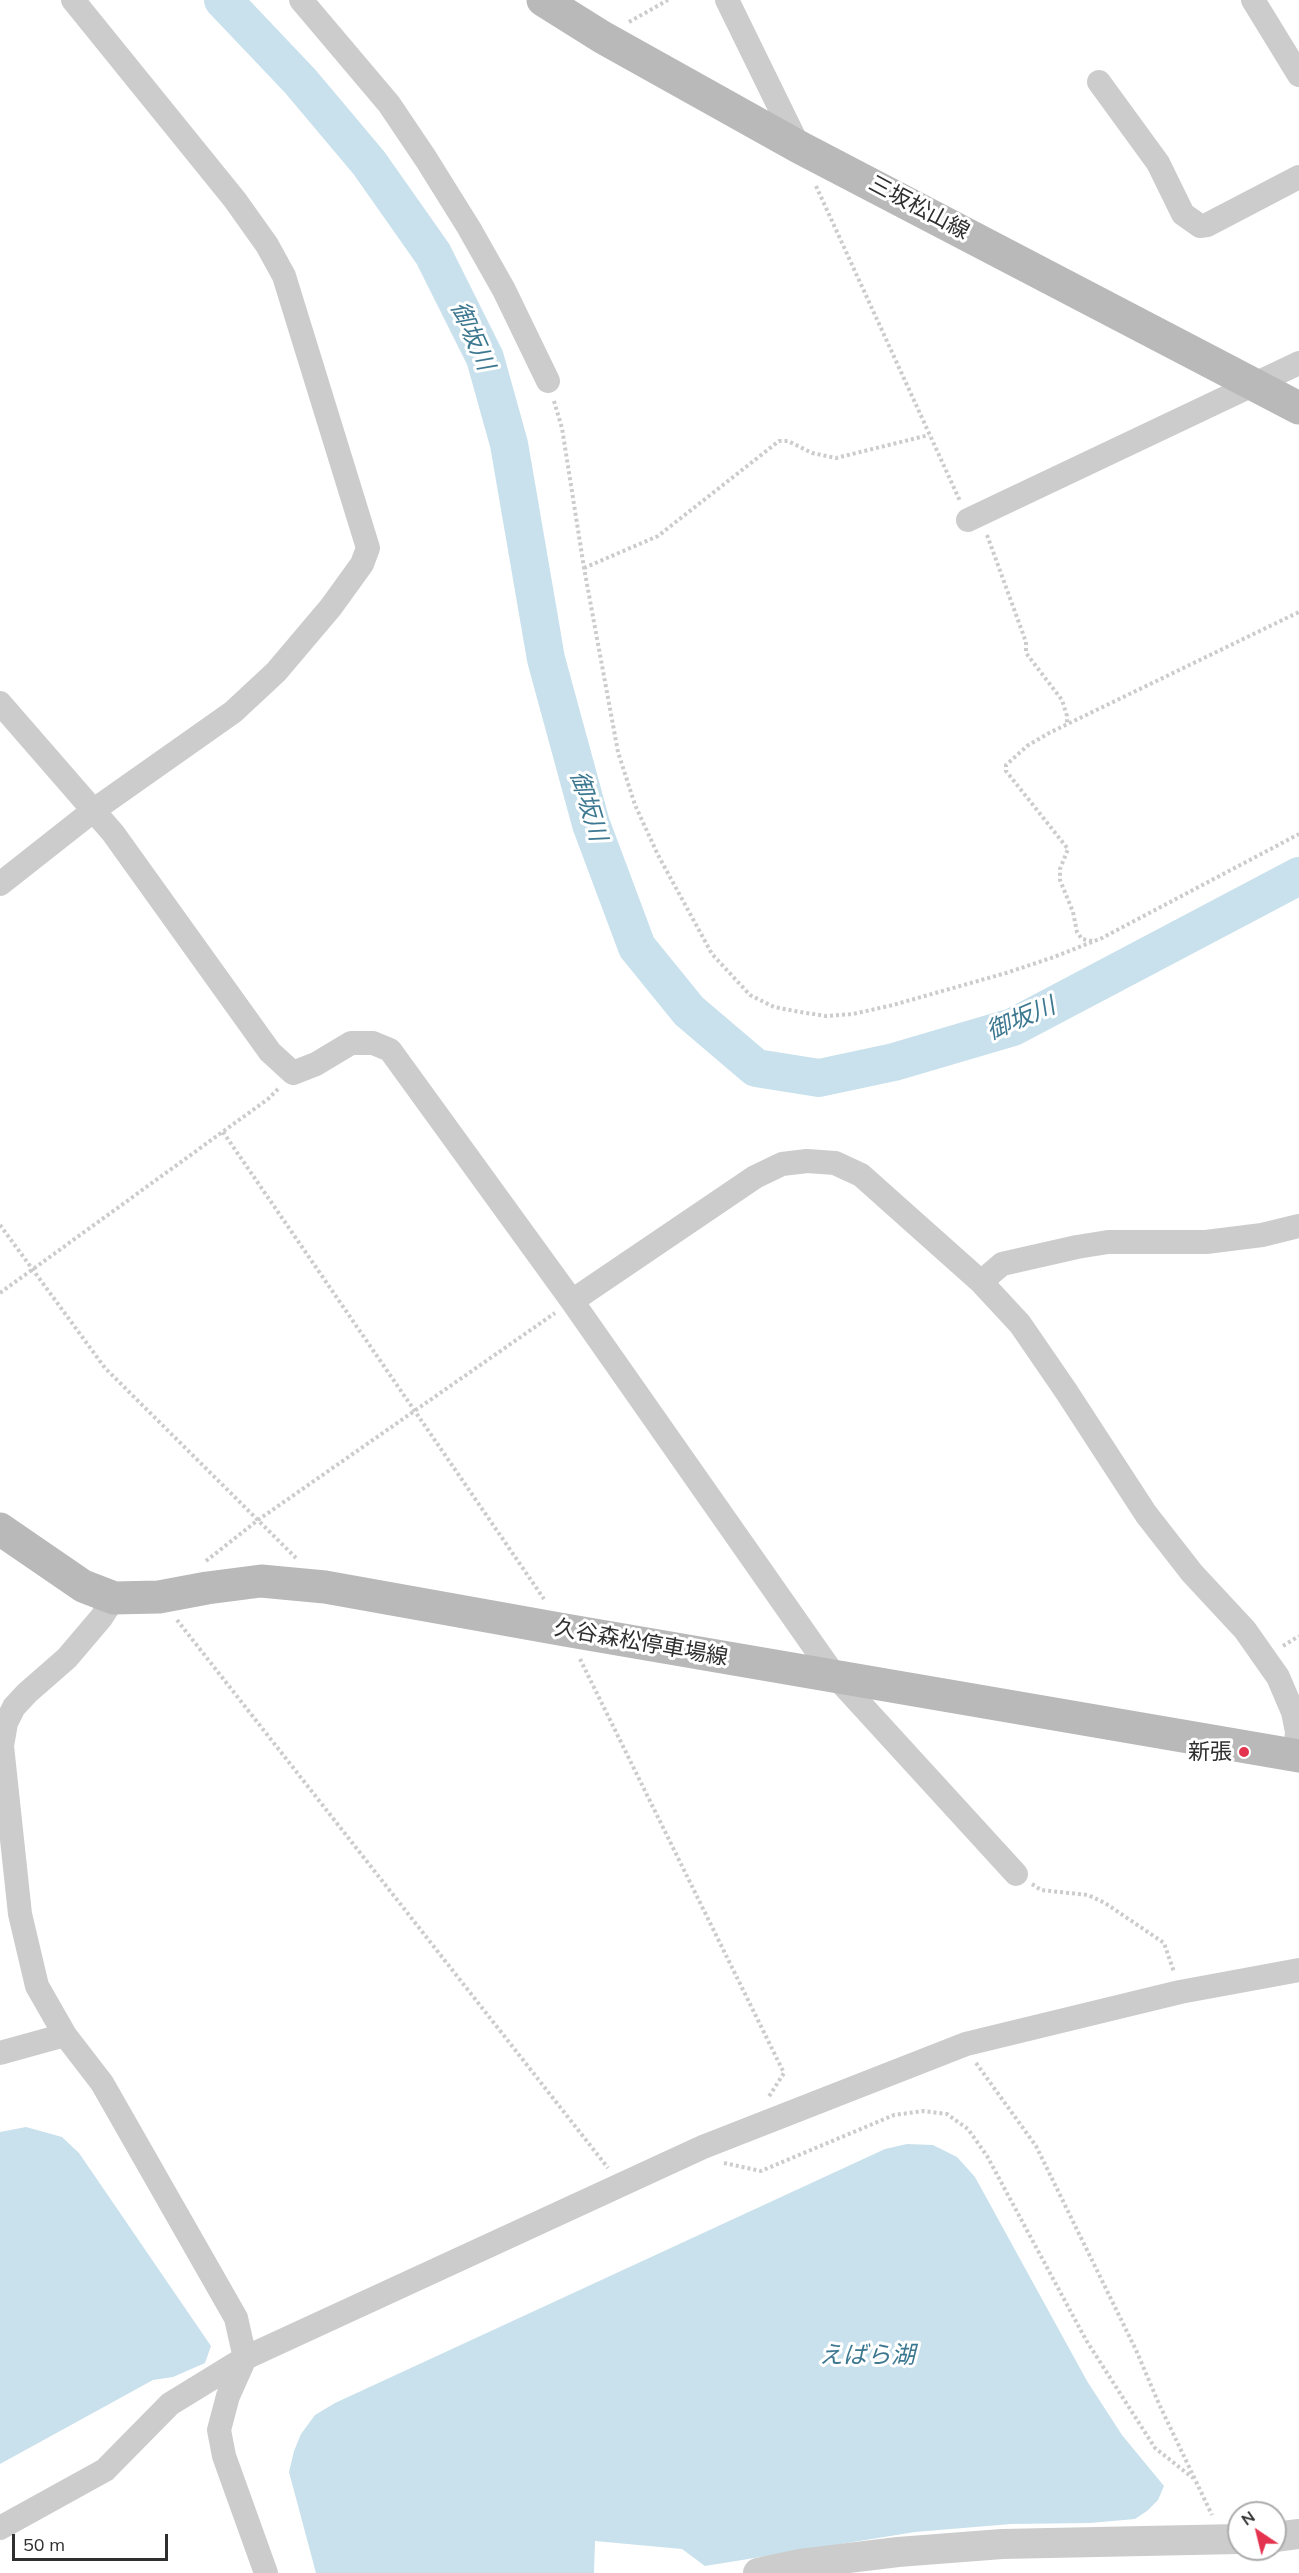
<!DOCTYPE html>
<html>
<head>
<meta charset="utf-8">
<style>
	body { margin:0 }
	#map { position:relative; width:1299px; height:2573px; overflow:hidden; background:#fff; font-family:Mulish,sans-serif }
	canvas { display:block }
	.north { position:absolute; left:1227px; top:2501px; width:60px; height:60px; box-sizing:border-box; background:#fff; border:2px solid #acacac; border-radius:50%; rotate:325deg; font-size:16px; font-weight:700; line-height:24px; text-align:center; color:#2f2f2f }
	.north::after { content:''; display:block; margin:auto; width:21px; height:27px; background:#e4334f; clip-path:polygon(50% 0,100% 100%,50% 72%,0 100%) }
	.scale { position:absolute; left:12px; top:2534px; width:156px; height:27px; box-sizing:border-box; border:3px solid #2f2f2f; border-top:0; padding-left:8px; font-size:18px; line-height:21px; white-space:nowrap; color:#2f2f2f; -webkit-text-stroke:4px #fff; paint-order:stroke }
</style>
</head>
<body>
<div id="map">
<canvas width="1299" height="2573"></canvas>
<div class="north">N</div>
<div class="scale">50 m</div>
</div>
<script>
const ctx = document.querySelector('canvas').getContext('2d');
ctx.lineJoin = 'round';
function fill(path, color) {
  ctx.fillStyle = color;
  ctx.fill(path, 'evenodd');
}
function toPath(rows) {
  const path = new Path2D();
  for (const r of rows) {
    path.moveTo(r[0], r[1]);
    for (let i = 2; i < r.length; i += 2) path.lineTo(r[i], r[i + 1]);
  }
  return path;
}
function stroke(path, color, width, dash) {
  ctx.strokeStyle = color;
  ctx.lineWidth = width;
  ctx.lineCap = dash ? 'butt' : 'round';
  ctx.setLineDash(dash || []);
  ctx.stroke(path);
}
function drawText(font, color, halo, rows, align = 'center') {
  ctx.font = font + ' Mulish,"Noto Sans JP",sans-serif';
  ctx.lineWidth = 6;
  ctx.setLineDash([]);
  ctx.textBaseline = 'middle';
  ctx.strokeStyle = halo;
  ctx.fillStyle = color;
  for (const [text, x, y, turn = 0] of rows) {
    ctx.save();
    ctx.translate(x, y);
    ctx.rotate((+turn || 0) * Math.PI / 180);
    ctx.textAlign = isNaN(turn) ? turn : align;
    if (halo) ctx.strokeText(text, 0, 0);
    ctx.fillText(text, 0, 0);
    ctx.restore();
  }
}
fill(toPath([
	[26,2127,62,2137,79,2153,211,2346,205,2363,173,2377,153,2380,0,2464,0,2132],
	[907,2144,933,2145,957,2157,975,2177,1087,2381,1122,2435,1164,2486,1158,2500,1147,2511,1135,2519,1090,2523,1011,2524,915,2532,705,2566,682,2549,595,2541,594,2573,316,2573,289,2472,294,2451,301,2434,315,2415,335,2403,885,2149]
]), '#c9e1ec');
stroke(toPath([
	[223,0,300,81,369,163,433,254,485,358,509,444,546,659,591,824,637,947,689,1011,756,1068,819,1078,894,1062,1013,1027,1299,876]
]), '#c9e1ec', 38);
stroke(toPath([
	[629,22,668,0],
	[816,186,960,501],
	[554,401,562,428,584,568,618,752,635,805,658,855,712,954,750,995,774,1007,800,1012,826,1016,853,1014,893,1005,1006,973,1054,957,1102,938,1299,834],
	[987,535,1026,642,1026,653,1062,700,1067,716,1067,724],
	[584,568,658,536,779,441,788,441,812,453,836,458,929,435],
	[1092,941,1082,939,1077,932,1073,912,1060,880,1060,869,1068,849,1006,771,1006,765,1027,746,1049,733,1299,612],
	[223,1132,544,1599],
	[0,1225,105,1368,296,1558],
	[0,1293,268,1099,280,1087],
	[206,1561,258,1520,555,1313],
	[177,1620,608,2168],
	[1283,1646,1299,1636],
	[580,1659,784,2073,768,2098],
	[1032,1884,1041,1890,1088,1895,1105,1903,1164,1943,1174,1972],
	[976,2063,1036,2146,1136,2350,1159,2404,1212,2515],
	[724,2163,761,2171,894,2115,923,2111,947,2114,968,2129,987,2156,1086,2340,1155,2448,1193,2478]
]), '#ccc', 4, [3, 3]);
stroke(toPath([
	[301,0,389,104,426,159,469,228,504,290,548,381],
	[727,0,799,147],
	[1253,0,1299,75],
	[1099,82,1158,163,1183,214,1200,226,1207,225,1299,177],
	[968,520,1299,363],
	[0,703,113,833,270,1052,293,1073,316,1064,351,1043,373,1043,390,1050,572,1301,834,1675,1016,1874],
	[0,884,94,810,233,712,276,672,331,607,362,564,368,548,284,276,267,245,235,200,73,0],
	[981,1282,1002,1264,1077,1247,1108,1242,1206,1242,1262,1235,1299,1226],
	[572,1301,755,1177,782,1164,807,1161,835,1163,861,1175,981,1282,1020,1324,1066,1391,1146,1514,1192,1573,1245,1630,1278,1677,1293,1712,1297,1732,1295,1754],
	[114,1598,101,1618,67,1658,27,1693,14,1707,6,1723,2,1746,20,1914,37,1986,65,2035,102,2083,236,2318,245,2358,228,2396,219,2430,224,2456,266,2573],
	[0,2053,65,2035],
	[0,2528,105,2470,170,2404,245,2358,703,2147,966,2044,1180,1992,1299,1970]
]), '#ccc', 24);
stroke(toPath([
	[1275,2537,1299,2534],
	[758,2573,800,2564,898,2552,1002,2544,1239,2539]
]), '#ccc', 30);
stroke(toPath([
	[543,0,602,37,799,147,1299,408],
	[0,1529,83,1586,114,1598,159,1597,207,1588,261,1581,325,1587,565,1630,1299,1756]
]), '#b9b9b9', 33);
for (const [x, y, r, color] of [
	[1244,1752,6,"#e4334f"]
]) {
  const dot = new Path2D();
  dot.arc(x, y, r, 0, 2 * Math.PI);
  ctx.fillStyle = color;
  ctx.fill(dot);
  stroke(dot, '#fff', 2);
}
drawText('22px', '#2f2f2f', '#fff', [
	["三坂松山線",919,208,28],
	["久谷森松停車場線",641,1643,10]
]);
drawText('22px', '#2f2f2f', '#fff', [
	["新張",1232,1752]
], 'right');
drawText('italic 24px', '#3d7891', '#fff', [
	["御坂川",472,336,66],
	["御坂川",588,806,73],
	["御坂川",1021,1019,-23],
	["えばら湖",867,2356]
]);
</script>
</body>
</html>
